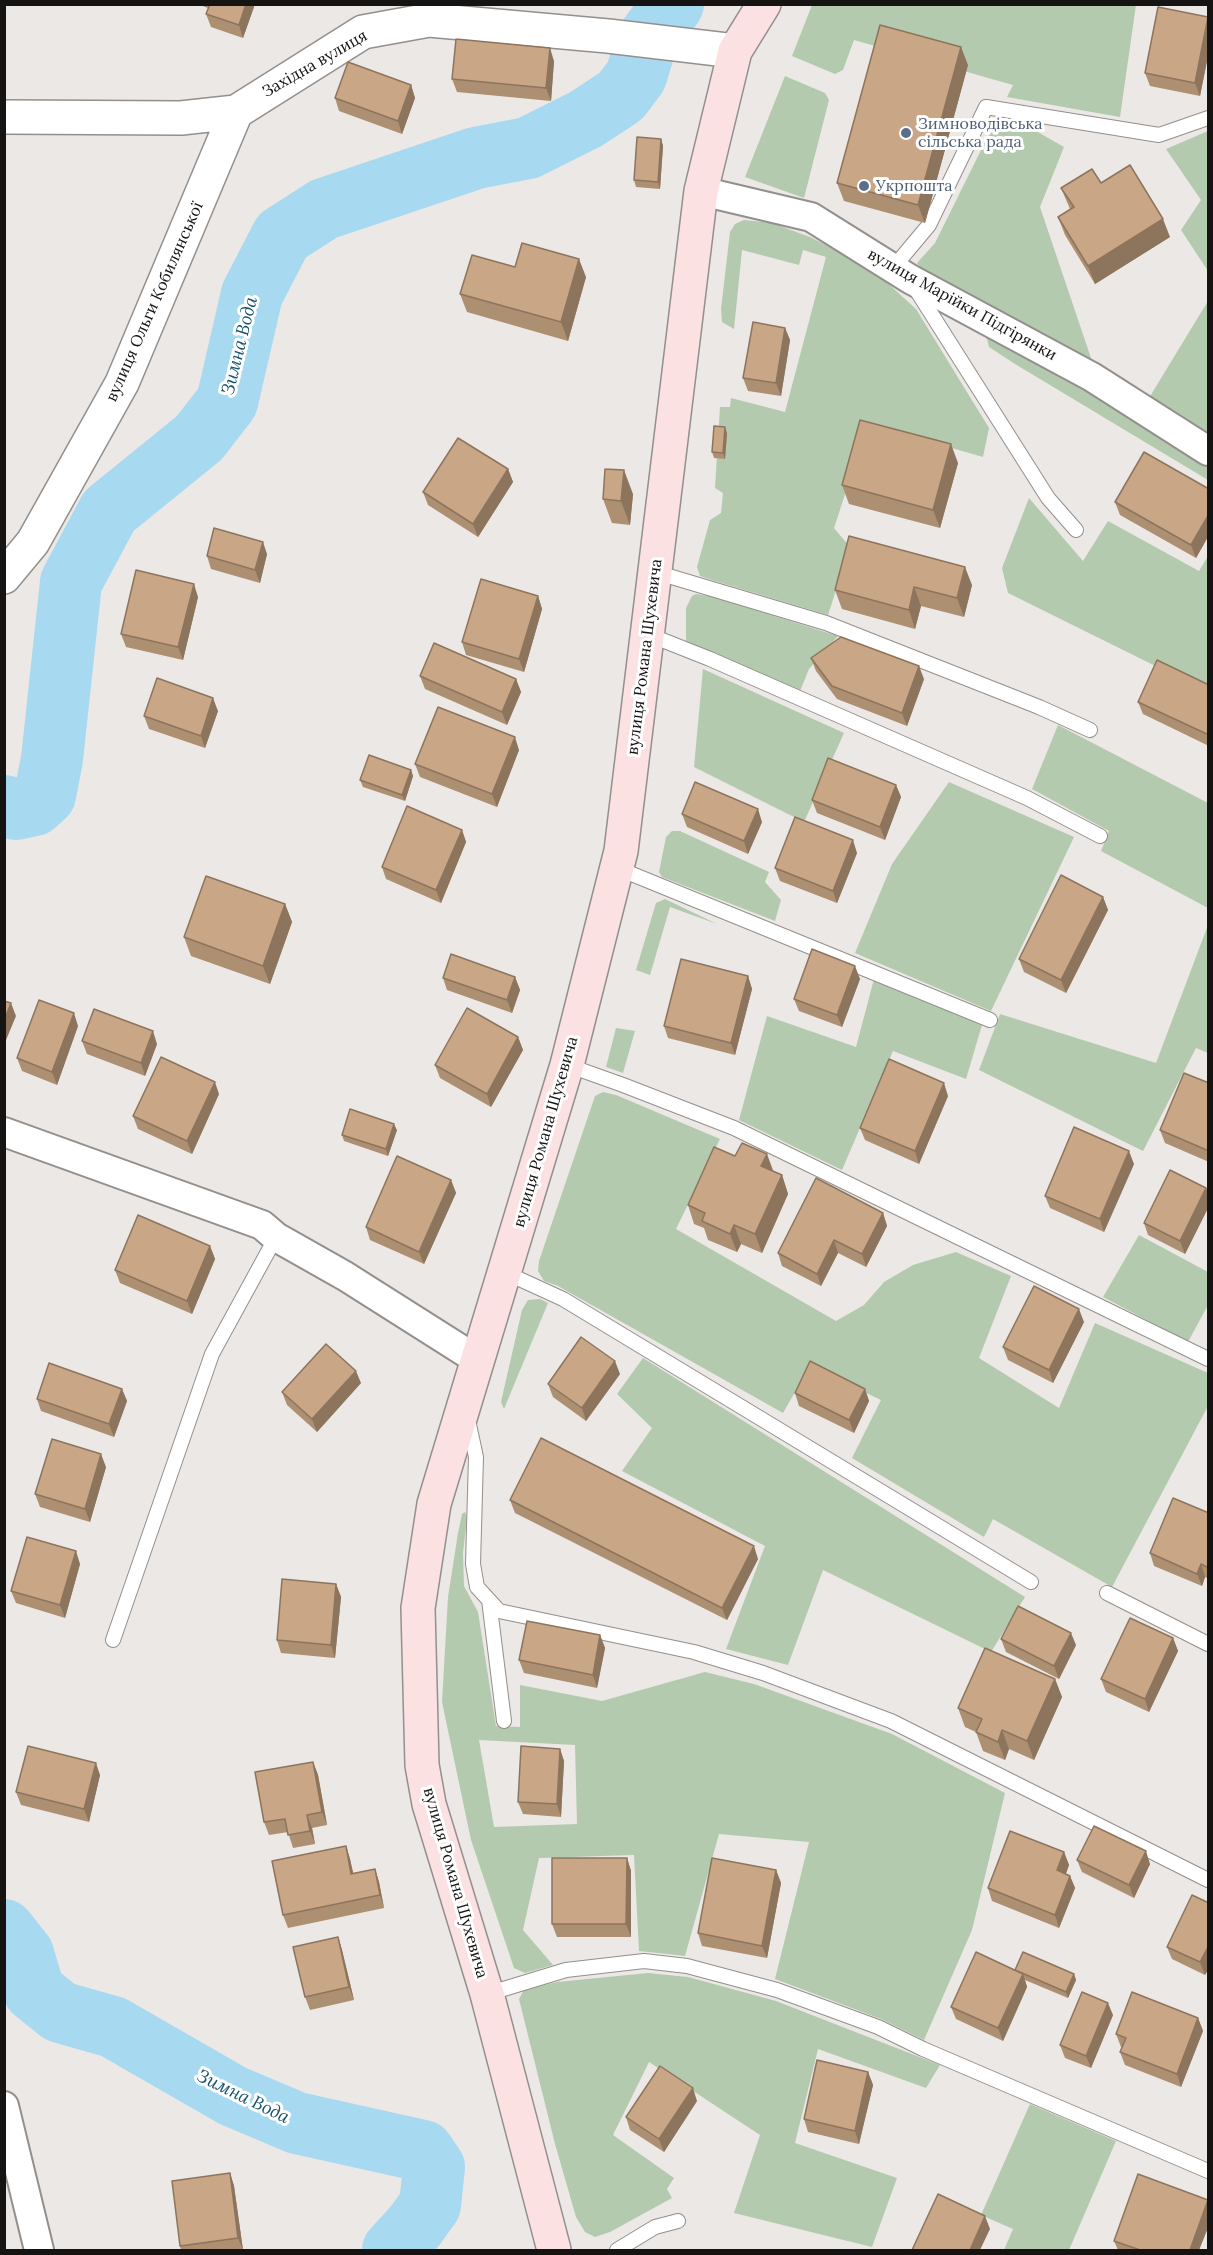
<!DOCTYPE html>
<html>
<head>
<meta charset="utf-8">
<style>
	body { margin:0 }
	#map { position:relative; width:1213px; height:2255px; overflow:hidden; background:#ece8e5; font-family:Lora,serif }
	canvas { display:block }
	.frame { position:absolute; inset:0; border:6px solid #151413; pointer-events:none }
</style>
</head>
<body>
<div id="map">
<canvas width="1213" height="2255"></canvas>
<div class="frame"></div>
</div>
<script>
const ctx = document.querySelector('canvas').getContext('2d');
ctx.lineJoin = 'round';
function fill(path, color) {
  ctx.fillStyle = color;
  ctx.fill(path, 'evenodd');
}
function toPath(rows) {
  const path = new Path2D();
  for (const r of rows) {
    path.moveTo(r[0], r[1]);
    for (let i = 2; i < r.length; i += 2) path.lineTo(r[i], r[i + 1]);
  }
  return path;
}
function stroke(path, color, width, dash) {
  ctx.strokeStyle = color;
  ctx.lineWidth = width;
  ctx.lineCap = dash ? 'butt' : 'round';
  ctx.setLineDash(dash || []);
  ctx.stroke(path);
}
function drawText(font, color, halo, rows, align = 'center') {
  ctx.font = font + ' Lora,serif';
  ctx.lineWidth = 6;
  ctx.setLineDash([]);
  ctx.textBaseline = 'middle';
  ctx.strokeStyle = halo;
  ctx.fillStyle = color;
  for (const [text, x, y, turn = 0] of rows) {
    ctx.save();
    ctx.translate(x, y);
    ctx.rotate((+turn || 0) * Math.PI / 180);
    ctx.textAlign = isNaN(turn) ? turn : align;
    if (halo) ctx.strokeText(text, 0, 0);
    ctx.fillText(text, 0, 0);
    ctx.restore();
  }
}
fill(toPath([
	[812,5,1136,5,1120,117,1007,97,1013,85,854,40,843,70,835,74,792,56],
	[785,76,825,93,829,100,804,198,745,177],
	[1013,118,1064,147,1040,207,1093,364,928,278,917,263,935,243,987,138,1001,121],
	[1208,131,1208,271,1181,230,1201,200,1166,149],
	[744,220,772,223,810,237,871,268,916,309,989,428,983,457,868,424,834,528,850,547,828,615,715,581,700,576,697,567,710,520,721,513,723,493,715,488,720,407,730,407,731,398,785,412,826,257,803,250,799,265,742,250,734,329,722,322,721,309,730,232,735,224],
	[1208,301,1208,434,1149,398],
	[986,335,1087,391,1208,466,1208,480,1015,364,989,347],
	[1029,498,1083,561,1108,521,1199,571,1208,556,1208,692,1008,593,1002,568],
	[696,594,714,597,838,636,809,669,800,691,686,641,686,608,692,596],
	[703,669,844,733,804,822,694,767],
	[1058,725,1208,803,1208,908,1101,851,1109,831,1032,789],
	[949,782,1074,837,991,1011,855,953,892,864],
	[672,831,680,831,769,872,765,882,781,900,775,921,662,877,659,872,666,837],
	[665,899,717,924,670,907,650,975,636,970,656,903],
	[1208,925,1208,1053,1196,1048,1143,1151,979,1070,1000,1014,1156,1063],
	[874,979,982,1025,966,1079,893,1051,842,1170,739,1120,767,1016,856,1047],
	[616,1028,635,1031,623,1073,606,1067],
	[603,1092,616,1095,720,1139,676,1229,836,1321,864,1305,884,1282,913,1265,956,1252,1011,1276,979,1358,1059,1408,1095,1323,1208,1373,1208,1406,1112,1587,993,1519,984,1537,852,1458,881,1400,810,1366,783,1413,558,1286,544,1281,538,1271,539,1261,595,1096],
	[1139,1235,1208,1272,1208,1305,1188,1342,1103,1297],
	[540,1299,548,1303,504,1409,501,1402,522,1310,528,1300],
	[643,1358,1025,1597,991,1652,823,1570,788,1665,726,1649,765,1546,622,1471,652,1428,617,1394],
	[465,1512,467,1518,463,1553,464,1586,478,1612,496,1726,520,1727,520,1685,602,1701,705,1672,754,1684,892,1734,1005,1793,972,1930,924,2040,881,2019,775,1979,809,1842,719,1834,685,1956,639,1951,634,1855,539,1858,523,1930,553,1965,525,1973,514,1968,471,1840,442,1702,448,1597,458,1533,462,1514],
	[479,1740,575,1745,577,1824,494,1827],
	[648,1973,688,1977,776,2001,940,2065,926,2088,818,2049,795,2143,897,2178,872,2247,734,2213,760,2135,649,2062,613,2135,674,2178,667,2189,672,2198,610,2232,595,2237,585,2232,576,2217,555,2144,519,1999,524,1990,557,1982],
	[1030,2104,1116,2141,1069,2250,1004,2250,1013,2229,981,2215]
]), '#b3caaf');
stroke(toPath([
	[4,806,16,809,34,805,45,795,52,759,71,582,109,511,199,438,227,402,252,294,282,236,324,209,476,158,528,148,586,119,621,96,636,76,647,40,673,4],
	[4,1930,23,1954,34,1991,60,2012,113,2027,233,2096,297,2123,423,2151,434,2167,430,2205,415,2226,393,2250]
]), '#a7d9f1', 62);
const service = toPath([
	[893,268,929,225,986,107,1159,135,1208,118],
	[915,288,1048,498,1076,530],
	[655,572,826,623,1039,707,1090,730],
	[647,634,710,659,1027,798,1100,836],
	[617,868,990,1020],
	[567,1065,623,1085,734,1128,1208,1359],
	[504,1272,563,1299,1031,1582],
	[468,1420,476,1457,473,1564,477,1587,499,1611,694,1652,763,1673,891,1721,1208,1880],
	[1107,1593,1208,1644],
	[489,1600,504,1721],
	[113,1640,212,1354,276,1237],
	[487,1994,566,1970,644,1961,687,1966,777,1990,878,2027,923,2049,1208,2171],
	[617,2250,655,2227,678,2221]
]);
const minor = toPath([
	[701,191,811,217,910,279,1092,377,1208,451],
	[4,1132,262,1225,276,1237,345,1276,476,1359],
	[4,2106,39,2250]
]);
const tertiary = toPath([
	[4,117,181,118,236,112,363,32,429,20,608,36,735,51],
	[4,577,33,542,122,383,236,112]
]);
const secondary = toPath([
	[554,2250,487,1994,429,1804,422,1765,418,1608,434,1504,567,1065,621,851,701,191,735,51,764,4]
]);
stroke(service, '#938f8c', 16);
stroke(minor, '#938f8c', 32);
stroke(tertiary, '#938f8c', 36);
stroke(secondary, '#938f8c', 36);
stroke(service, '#fff', 14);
stroke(minor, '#fff', 28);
stroke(tertiary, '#fff', 33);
stroke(secondary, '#fbe1e2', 33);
fill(toPath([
	[197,4,255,4,243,38,211,27,206,14,208,8],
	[1208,17,1209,51,1200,96,1150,86,1145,73],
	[554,61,551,101,457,92,452,79],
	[968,65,925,223,844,201,837,183],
	[411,85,415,98,402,134,339,111,335,98],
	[661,139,663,146,660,189,636,187,634,180],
	[1061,188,1170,237,1095,284,1065,235,1058,217,1070,209],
	[515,267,586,277,568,341,467,312,460,294],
	[785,328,790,340,781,396,748,391,743,378],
	[727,433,725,459,714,458,712,452],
	[958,463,940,528,849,504,842,485],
	[508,469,513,482,478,537,428,505,423,492],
	[1209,489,1209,535,1196,558,1120,515,1115,502],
	[633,494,630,525,612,523,603,499],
	[267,554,260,583,211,569,207,556],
	[972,585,964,617,921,606,915,629,842,609,835,590],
	[538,596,542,609,524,672,466,655,462,642],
	[198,597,183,660,126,647,121,634],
	[811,658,924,679,907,726,837,699,816,671],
	[420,676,516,679,521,692,507,725,425,689],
	[1209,685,1209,746,1143,714,1138,702],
	[218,711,205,748,149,729,144,716],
	[519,750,497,807,420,777,415,764],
	[411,770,413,776,405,801,363,787,360,780],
	[896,785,901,797,885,840,817,813,812,800],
	[682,814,762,822,748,854,687,827],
	[462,830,466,842,441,903,386,879,382,867],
	[857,853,837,903,780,881,775,868],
	[1103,897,1108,910,1066,993,1024,972,1019,959],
	[285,904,292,922,270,984,191,956,184,937],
	[748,976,752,989,735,1055,668,1038,664,1026],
	[515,977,520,990,512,1013,447,990,443,978],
	[860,979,842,1027,799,1011,794,999],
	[78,1026,57,1085,22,1071,17,1058],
	[518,1037,523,1050,491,1107,440,1078,435,1065],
	[82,1041,157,1044,145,1076,87,1054],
	[1209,1083,1209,1162,1165,1143,1160,1130],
	[219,1094,192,1154,138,1129,133,1116],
	[948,1096,919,1164,865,1140,860,1128],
	[397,1130,388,1156,344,1141,342,1135],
	[735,1156,782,1175,788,1194,762,1253,741,1244,737,1252,708,1240,704,1228,694,1224,688,1205],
	[1134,1164,1104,1232,1050,1208,1045,1196],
	[451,1180,456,1193,424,1264,370,1240,366,1227],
	[1206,1188,1209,1195,1209,1206,1185,1254,1148,1235,1144,1223],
	[883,1213,887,1226,866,1267,838,1253,821,1286,782,1266,778,1253],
	[210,1246,215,1259,192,1314,120,1283,115,1270],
	[1084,1322,1053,1383,1008,1360,1003,1347],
	[620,1374,586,1421,553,1397,548,1384],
	[361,1383,317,1432,287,1405,282,1392],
	[122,1389,127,1401,114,1437,41,1411,37,1399],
	[865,1389,869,1401,854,1433,799,1406,795,1393],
	[106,1467,90,1522,40,1507,35,1494],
	[510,1500,758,1559,727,1620,515,1513],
	[1209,1513,1209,1579,1205,1577,1202,1586,1154,1566,1150,1553],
	[80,1564,65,1618,16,1603,11,1591],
	[336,1584,341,1597,335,1658,281,1653,277,1640],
	[600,1635,605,1648,597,1688,524,1673,519,1660],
	[1173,1638,1178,1651,1149,1712,1106,1692,1101,1679],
	[1001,1639,1076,1645,1059,1679,1006,1652],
	[1055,1679,1062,1697,1034,1760,1009,1749,1005,1760,983,1751,976,1732,965,1727,958,1708],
	[560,1749,564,1761,561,1817,523,1814,518,1802],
	[313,1762,318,1775,327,1825,312,1828,315,1844,293,1848,288,1832,269,1835,264,1822],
	[100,1775,89,1822,21,1805,16,1792],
	[346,1846,350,1859,353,1873,375,1869,379,1882,384,1908,288,1928,283,1915],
	[1064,1852,1069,1865,1066,1874,1070,1876,1075,1888,1059,1928,992,1901,988,1888],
	[627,1858,631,1871,631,1937,557,1937,552,1924],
	[1077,1860,1150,1864,1134,1898,1082,1872],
	[776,1870,781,1883,767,1958,702,1946,698,1933],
	[1209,1903,1209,1968,1205,1975,1172,1959,1167,1947],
	[338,1937,342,1950,354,2000,310,2010,305,1997],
	[1015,1970,1074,1974,1076,1980,1068,1998,1025,1980,1027,1987,1003,2041,956,2019,951,2007],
	[1113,2015,1091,2068,1065,2058,1060,2045],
	[1198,2018,1203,2031,1181,2087,1125,2065,1120,2052,1122,2047,1121,2047,1116,2034],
	[868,2072,873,2085,859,2144,808,2132,804,2119],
	[697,2101,664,2152,630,2130,626,2117],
	[230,2173,234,2186,243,2250,181,2250,180,2246],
	[1208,2200,1209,2225,1199,2250,1118,2250,1114,2241]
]), '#ad8f72');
fill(toPath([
	[246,4,255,4,243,38,239,25],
	[1208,17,1209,51,1200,96,1195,83],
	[961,47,968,65,925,223,918,205],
	[550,48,554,61,551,101,546,88],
	[411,85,415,98,402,134,398,121],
	[661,139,663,146,660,189,658,182],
	[1163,219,1170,237,1095,284,1088,266],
	[579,259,586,277,568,341,561,322],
	[785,328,790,340,781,396,776,383],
	[725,427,727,433,725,459,723,453],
	[951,444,958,463,940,528,933,510],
	[508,469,513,482,478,537,473,524],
	[624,470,633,494,630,525,621,501],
	[1209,514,1209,535,1196,558,1191,545],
	[263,542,267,554,260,583,255,570],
	[965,567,972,585,964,617,957,598],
	[194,584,198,597,183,660,178,647],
	[914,587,921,606,915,629,909,610],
	[538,596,542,609,524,672,519,659],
	[919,666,924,679,907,726,902,713],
	[516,679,521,692,507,725,502,712],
	[213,698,218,711,205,748,201,736],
	[515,737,519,750,497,807,492,794],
	[411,770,413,776,405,801,402,795],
	[896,785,901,797,885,840,880,827],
	[758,809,762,822,748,854,744,841],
	[462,830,466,842,441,903,436,890],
	[853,840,857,853,837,903,833,891],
	[1103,897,1108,910,1066,993,1061,980],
	[285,904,292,922,270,984,263,966],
	[855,966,860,979,842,1027,837,1015],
	[748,976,752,989,735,1055,731,1043],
	[515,977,520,990,512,1013,507,1000],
	[11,1003,16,1016,4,1045,4,1021],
	[74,1013,78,1026,57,1085,52,1072],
	[153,1031,157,1044,145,1076,141,1063],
	[518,1037,523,1050,491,1107,487,1094],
	[215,1082,219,1094,192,1154,187,1141],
	[944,1083,948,1096,919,1164,915,1151],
	[394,1124,397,1130,388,1156,386,1149],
	[1129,1151,1134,1164,1104,1232,1100,1219],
	[767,1154,774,1173,761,1166],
	[782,1175,788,1194,762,1253,755,1234],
	[451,1180,456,1193,424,1264,419,1252],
	[1206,1188,1209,1195,1209,1206,1185,1254,1180,1241],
	[883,1213,887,1226,866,1267,862,1254],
	[734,1225,741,1244,737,1252,730,1234],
	[834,1240,838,1253,821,1286,817,1274],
	[210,1246,215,1259,192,1314,187,1301],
	[1079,1309,1084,1322,1053,1383,1049,1370],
	[615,1361,620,1374,586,1421,582,1408],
	[356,1371,361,1383,317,1432,312,1419],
	[122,1389,127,1401,114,1437,109,1424],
	[865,1389,869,1401,854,1433,849,1420],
	[101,1454,106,1467,90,1522,85,1509],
	[754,1546,758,1559,727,1620,722,1608],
	[76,1551,80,1564,65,1618,60,1605],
	[1201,1564,1205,1577,1202,1586,1197,1574],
	[336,1584,341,1597,335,1658,331,1645],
	[1071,1633,1076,1645,1059,1679,1054,1666],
	[600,1635,605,1648,597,1688,593,1675],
	[1173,1638,1178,1651,1149,1712,1145,1699],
	[1055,1679,1062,1697,1034,1760,1027,1741],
	[1002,1730,1009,1749,1005,1760,998,1742],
	[560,1749,564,1761,561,1817,557,1804],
	[313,1762,318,1775,327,1825,322,1812],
	[96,1763,100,1775,89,1822,84,1809],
	[307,1815,312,1828,315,1844,310,1831],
	[346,1846,350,1859,356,1886,351,1874],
	[1146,1851,1150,1864,1134,1898,1129,1885],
	[1064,1852,1069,1865,1062,1883,1057,1870],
	[627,1858,631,1871,631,1937,626,1924],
	[375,1869,379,1882,384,1908,380,1895],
	[776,1870,781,1883,767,1958,762,1946],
	[1070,1876,1075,1888,1059,1928,1055,1915],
	[338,1937,342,1950,354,2000,349,1987],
	[1209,1945,1209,1968,1205,1975,1200,1962],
	[1023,1974,1027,1987,1003,2041,998,2028],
	[1074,1974,1076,1980,1068,1998,1066,1992],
	[1108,2003,1113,2015,1091,2068,1086,2056],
	[1198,2018,1203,2031,1181,2087,1177,2074],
	[868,2072,873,2085,859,2144,855,2131],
	[693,2088,697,2101,664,2152,659,2139],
	[230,2173,234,2186,243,2250,238,2238],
	[1208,2200,1209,2225,1199,2250,1190,2250],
	[985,2216,990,2229,980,2250,970,2250]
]), '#8d745d');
const building = toPath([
	[210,4,246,4,239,25,206,14,210,4],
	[1158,7,1208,17,1195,83,1145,73,1158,7],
	[880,25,961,47,918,205,837,183,880,25],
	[456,39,550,48,546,88,452,79,456,39],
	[348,62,411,85,398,121,335,98,348,62],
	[637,137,661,139,658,182,634,180,637,137],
	[1130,165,1163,219,1088,266,1058,217,1074,207,1061,188,1092,169,1101,183,1130,165],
	[522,243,579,259,561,322,460,294,472,255,515,267,522,243],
	[753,322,785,328,776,383,743,378,753,322],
	[860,420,951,444,933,510,842,485,860,420],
	[714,426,725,427,723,453,712,452,714,426],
	[458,438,508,469,473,524,423,492,458,438],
	[1144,452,1209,489,1209,514,1191,545,1115,502,1144,452],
	[605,469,624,470,621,501,603,499,605,469],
	[214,528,263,542,255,570,207,556,214,528],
	[849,536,965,567,957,598,914,587,909,610,835,590,849,536],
	[136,570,194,584,178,647,121,634,136,570],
	[481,579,538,596,519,659,462,642,481,579],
	[841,637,919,666,902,713,832,686,811,658,841,637],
	[434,643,516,679,502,712,420,676,434,643],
	[1157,660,1209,685,1209,735,1138,702,1157,660],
	[157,678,213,698,201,736,144,716,157,678],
	[438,707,515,737,492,794,415,764,438,707],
	[369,755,411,770,402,795,360,780,369,755],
	[828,758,896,785,880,827,812,800,828,758],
	[695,782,758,809,744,841,682,814,695,782],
	[407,806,462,830,436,890,382,867,407,806],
	[795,817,853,840,833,891,775,868,795,817],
	[1061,875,1103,897,1061,980,1019,959,1061,875],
	[206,876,285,904,263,966,184,937,206,876],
	[812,949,855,966,837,1015,794,999,812,949],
	[451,954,515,977,507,1000,443,978,451,954],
	[681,959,748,976,731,1043,664,1026,681,959],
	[39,1000,74,1013,52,1072,17,1058,39,1000],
	[4,1001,11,1003,4,1021,4,1001],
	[467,1008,518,1037,487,1094,435,1065,467,1008],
	[94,1009,153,1031,141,1063,82,1041,94,1009],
	[161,1057,215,1082,187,1141,133,1116,161,1057],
	[889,1059,944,1083,915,1151,860,1128,889,1059],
	[1184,1073,1209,1083,1209,1151,1160,1130,1184,1073],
	[350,1109,394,1124,386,1149,342,1135,350,1109],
	[1074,1127,1129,1151,1100,1219,1045,1196,1074,1127],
	[742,1143,767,1154,761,1166,782,1175,755,1234,734,1225,730,1234,702,1221,705,1213,688,1205,714,1147,735,1156,742,1143],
	[397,1156,451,1180,419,1252,366,1227,397,1156],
	[1170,1170,1206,1188,1180,1241,1144,1223,1170,1170],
	[816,1178,883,1213,862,1254,834,1240,817,1274,778,1253,816,1178],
	[138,1215,210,1246,187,1301,115,1270,138,1215],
	[1034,1286,1079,1309,1049,1370,1003,1347,1034,1286],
	[581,1337,615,1361,582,1408,548,1384,581,1337],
	[326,1344,356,1371,312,1419,282,1392,326,1344],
	[810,1361,865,1389,849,1420,795,1393,810,1361],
	[49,1363,122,1389,109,1424,37,1399,49,1363],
	[541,1438,754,1546,722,1608,510,1500,541,1438],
	[52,1439,101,1454,85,1509,35,1494,52,1439],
	[1173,1498,1209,1513,1209,1568,1201,1564,1197,1574,1150,1553,1173,1498],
	[27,1537,76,1551,60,1605,11,1591,27,1537],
	[282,1579,336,1584,331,1645,277,1640,282,1579],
	[1018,1606,1071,1633,1054,1666,1001,1639,1018,1606],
	[1130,1618,1173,1638,1145,1699,1101,1679,1130,1618],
	[527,1621,600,1635,593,1675,519,1660,527,1621],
	[985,1648,1055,1679,1027,1741,1002,1730,998,1742,976,1732,982,1719,958,1708,985,1648],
	[28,1746,96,1763,84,1809,16,1792,28,1746],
	[521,1746,560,1749,557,1804,518,1802,521,1746],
	[313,1762,322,1812,307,1815,310,1831,288,1835,285,1819,264,1822,255,1772,313,1762],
	[1094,1826,1146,1851,1129,1885,1077,1860,1094,1826],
	[1010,1831,1064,1852,1057,1870,1070,1876,1055,1915,988,1888,1010,1831],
	[346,1846,351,1874,375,1869,380,1895,283,1915,272,1861,346,1846],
	[552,1858,627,1858,626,1924,552,1924,552,1858],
	[712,1858,776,1870,762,1946,698,1933,712,1858],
	[1192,1895,1209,1903,1209,1945,1200,1962,1167,1947,1192,1895],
	[338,1937,349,1987,305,1997,293,1947,338,1937],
	[976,1952,1023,1974,998,2028,951,2007,976,1952],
	[1023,1952,1074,1974,1066,1992,1015,1970,1023,1952],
	[1082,1992,1108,2003,1086,2056,1060,2045,1082,1992],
	[1132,1992,1198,2018,1177,2074,1120,2052,1126,2038,1116,2034,1132,1992],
	[817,2060,868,2072,855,2131,804,2119,817,2060],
	[660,2066,693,2088,659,2139,626,2117,660,2066],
	[230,2173,238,2238,180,2246,172,2181,230,2173],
	[1138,2174,1208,2200,1190,2250,1140,2250,1114,2241,1138,2174],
	[938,2194,985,2216,970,2250,912,2250,938,2194]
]);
fill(building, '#c9a685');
stroke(building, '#8d745d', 1.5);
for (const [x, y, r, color] of [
	[906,133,6,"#5c6f8a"],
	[864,186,6,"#5c6f8a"]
]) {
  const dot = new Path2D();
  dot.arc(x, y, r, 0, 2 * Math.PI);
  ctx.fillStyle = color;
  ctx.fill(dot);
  stroke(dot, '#fff', 2);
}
drawText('16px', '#151413', '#fff', [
	["Західна вулиця",315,64,-30],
	["вулиця Ольги Кобилянської",155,302,-66],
	["вулиця Марійки Підгірянки",962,305,29],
	["вулиця Романа Шухевича",645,657,-83],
	["вулиця Романа Шухевича",546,1132,-74],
	["вулиця Романа Шухевича",455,1883,74]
]);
drawText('16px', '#4e5e75', '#fff', [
	["Зимноводівська",918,124],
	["сільська рада",918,142],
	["Укрпошта",876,186]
], 'left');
drawText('italic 18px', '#15546c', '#fff', [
	["Зимна Вода",240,346,-76],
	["Зимна Вода",243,2097,26]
]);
</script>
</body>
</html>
